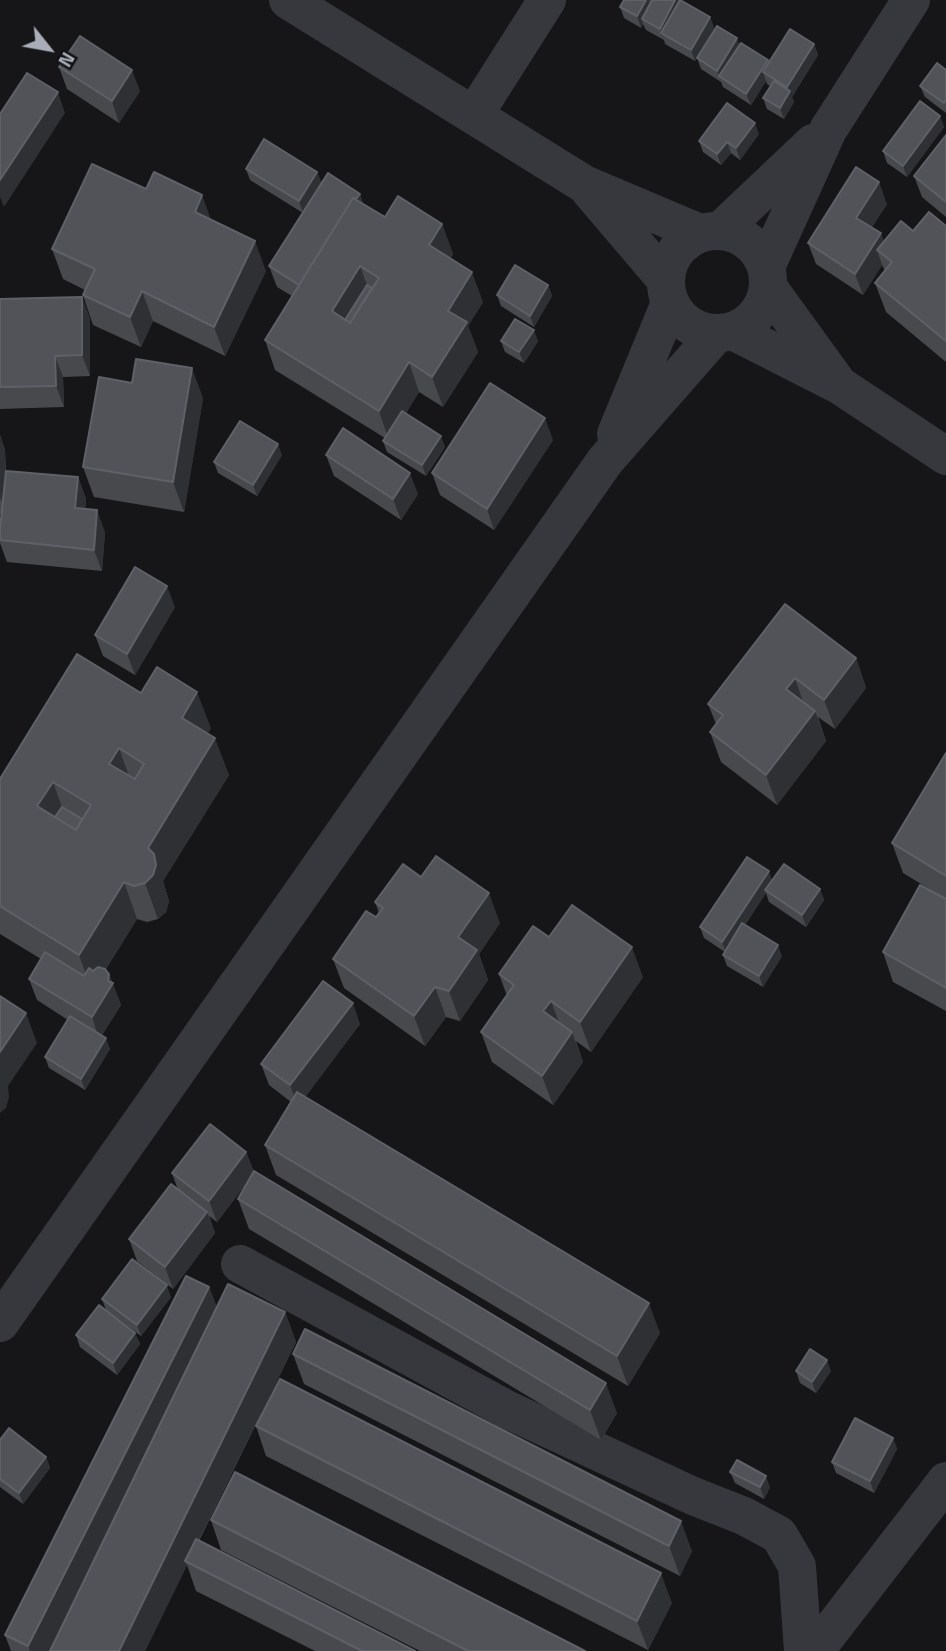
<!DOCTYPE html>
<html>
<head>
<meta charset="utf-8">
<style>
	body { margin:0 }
	#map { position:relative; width:946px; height:1651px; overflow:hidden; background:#161618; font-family:"Titillium Web",sans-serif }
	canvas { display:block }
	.north { position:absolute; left:14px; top:14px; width:70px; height:70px; -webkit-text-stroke:5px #111113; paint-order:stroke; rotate:121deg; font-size:19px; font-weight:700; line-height:28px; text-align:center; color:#a8adb8 }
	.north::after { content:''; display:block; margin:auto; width:24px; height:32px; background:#a8adb8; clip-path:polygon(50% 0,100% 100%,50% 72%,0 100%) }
</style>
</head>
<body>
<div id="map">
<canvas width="946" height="1651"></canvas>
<div class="north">N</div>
</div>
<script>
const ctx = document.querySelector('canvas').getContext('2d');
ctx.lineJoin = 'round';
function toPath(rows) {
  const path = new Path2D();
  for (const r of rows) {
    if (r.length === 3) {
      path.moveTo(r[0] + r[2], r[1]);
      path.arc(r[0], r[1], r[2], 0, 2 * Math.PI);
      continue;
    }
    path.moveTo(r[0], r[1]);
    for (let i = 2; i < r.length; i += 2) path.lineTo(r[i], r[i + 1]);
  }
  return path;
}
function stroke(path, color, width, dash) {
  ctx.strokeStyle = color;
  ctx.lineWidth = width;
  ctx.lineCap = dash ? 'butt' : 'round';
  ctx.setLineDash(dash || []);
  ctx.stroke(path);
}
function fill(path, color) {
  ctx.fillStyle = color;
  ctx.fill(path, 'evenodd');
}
stroke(toPath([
	[288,0,584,184,700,233],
	[474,115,547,0],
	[590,191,665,279],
	[717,282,51],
	[720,231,813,143],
	[766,267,828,130,911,0],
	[768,287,836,381],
	[733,331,839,385,946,456],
	[616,434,670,303],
	[240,1264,506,1409,693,1496,744,1516,779,1535,797,1566,803,1651],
	[0,1323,605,461,716,334],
	[815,1651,946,1481]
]), '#37383d', 38);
fill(toPath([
	[620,7,710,17,714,28,695,61,665,44,664,40,646,30,643,24,641,28,624,18],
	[814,44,818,55,792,97,794,102,784,119,767,109,763,98,770,86,767,84,766,81,751,105,723,87,721,82,701,69,697,58,739,45,769,62],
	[59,67,140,91,119,123,67,89],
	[946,70,946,113,925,97,920,86],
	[940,116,944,127,907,177,887,163,883,151],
	[759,134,740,160,731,153,721,165,703,152,699,141],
	[946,135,946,217,922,197,914,176],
	[246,169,317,172,321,183,360,194,363,204,385,217,442,224,453,254,450,259,483,302,468,326,478,352,443,407,419,392,406,413,445,447,426,476,387,452,383,441,385,438,275,370,265,340,292,296,277,287,269,266,303,213,250,180],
	[887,204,872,227,884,241,913,231,946,226,946,362,886,312,875,283,885,271,882,265,863,295,816,264,808,243],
	[211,220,266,271,225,356,153,321,141,347,93,325,83,295,85,290,63,279,52,249],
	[548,285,552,296,534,327,501,306,497,295],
	[0,299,90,318,90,376,63,377,64,407,0,409],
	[501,341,538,341,524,363,505,352],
	[203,398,184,512,94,497,83,467],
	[0,435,5,450,6,474,78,477,86,499,85,509,105,532,102,571,7,562,0,543,2,514,0,514],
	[553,440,494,530,440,495,432,473],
	[282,455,257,496,218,473,214,462],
	[326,455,418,494,401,520,334,476],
	[175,607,135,675,103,656,95,635],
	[856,658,866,688,835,729,818,717,826,741,777,805,721,762,710,732,716,724,708,704],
	[141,693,211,728,207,734,229,775,163,881,169,901,166,912,158,919,147,922,137,919,106,969,109,974,121,1005,102,1035,110,1049,85,1090,49,1068,45,1057,68,1020,37,1000,29,979,41,959,0,934,0,779],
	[946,753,946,899,903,873,892,843],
	[421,877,500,923,479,954,488,980,460,1021,446,1017,425,1046,344,988,333,959,376,917,379,913,375,902],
	[772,880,820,889,824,900,806,927,769,902,766,893,745,925,782,956,763,987,727,966,723,955,725,952,704,938,700,927],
	[946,899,946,1011,893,982,883,952],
	[549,937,643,977,591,1052,576,1041,583,1062,553,1105,492,1062,481,1032,507,996,499,974],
	[360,1024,305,1097,660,1333,628,1386,276,1175,265,1145,291,1102,269,1085,261,1064],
	[246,1152,254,1172,617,1413,601,1440,249,1229,238,1199,249,1180,217,1222,209,1216,215,1233,173,1289,137,1261,129,1239,178,1190,172,1173],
	[209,1287,217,1308,285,1312,296,1342,199,1541,415,1651,315,1651,196,1591,187,1565,145,1651,11,1651,5,1635],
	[171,1297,141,1336,106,1310,102,1299],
	[135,1333,140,1344,117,1375,80,1347,76,1335],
	[293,1354,692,1551,680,1576,304,1384],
	[796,1371,831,1371,816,1393,800,1383],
	[256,1426,672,1603,648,1650,266,1456],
	[893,1438,897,1449,874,1493,836,1473,832,1462],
	[0,1440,46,1457,50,1468,23,1504,0,1487],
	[730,1472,770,1487,764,1499,735,1483],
	[211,1520,585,1651,420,1651,221,1550]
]), '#47494d');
fill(toPath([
	[646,0,657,0,642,19,643,24,641,28,637,16],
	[675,0,680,0,661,33,664,40,660,29],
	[710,17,714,28,695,61,691,50],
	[737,38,741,49,719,76,717,71],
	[814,44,818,55,792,97,794,102,784,119,780,108,789,92,787,87],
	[768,60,772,72,763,72,766,81,751,105,746,94],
	[132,70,140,91,119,123,112,101],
	[58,92,65,113,4,207,0,197,0,180],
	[940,116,944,127,907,177,903,166],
	[755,123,759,134,740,160,736,148],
	[727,142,731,153,721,165,717,154],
	[317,172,322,183,303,213,299,201],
	[879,182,887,204,864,239,856,218],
	[360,194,367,215,301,286],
	[202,195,213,225,195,212],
	[442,224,453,254,439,275,429,245],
	[881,233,889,255,877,250,882,265,863,295,855,274],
	[255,241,266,271,225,356,214,327],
	[360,266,371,296,339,330,332,311],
	[472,272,483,302,468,326,478,352,443,407,432,377,448,311],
	[548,285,552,296,534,327,530,316],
	[142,291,153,321,141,347,130,317],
	[82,297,90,318,90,376,82,355],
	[534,330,538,341,524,363,519,352],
	[55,356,63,377,64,407,56,386],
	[409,362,419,392,389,441,379,411],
	[192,368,203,398,184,512,173,482],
	[545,418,553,440,494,530,487,509],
	[0,435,5,450,6,514,0,497],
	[441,436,445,447,426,476,422,465],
	[278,444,282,455,257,496,253,485],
	[410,473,418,494,401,520,393,499],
	[78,477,86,499,83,529,75,508],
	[97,510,105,532,102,571,94,550],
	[167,586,175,607,135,675,127,654],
	[856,658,866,688,835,729,824,700],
	[795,678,805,708,786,689],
	[197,692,211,728,195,755,182,718],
	[815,711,826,741,777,805,766,775],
	[215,738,229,775,163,881,169,901,166,912,158,919,145,883,148,848],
	[119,748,132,785,109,764],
	[53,782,66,818,54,836,37,806],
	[769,871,773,883,765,890,766,893,726,953,722,942],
	[124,882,137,919,92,991,79,955],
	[820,889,824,900,806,927,802,915],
	[489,893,500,923,479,954,488,980,460,1021,449,991,458,937],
	[778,945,782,956,763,987,759,976],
	[632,947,643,977,591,1052,580,1022],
	[109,974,121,1005,99,1039,92,1017,108,981],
	[435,987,446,1017,425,1046,414,1016],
	[551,1001,562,1031,543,1011],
	[353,1003,360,1024,298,1107,290,1085],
	[26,1013,37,1043,8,1086,9,1097,6,1108,0,1113,0,1052],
	[572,1032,583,1062,553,1105,542,1076],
	[106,1038,110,1049,85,1090,81,1079],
	[246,1152,254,1173,217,1222,209,1201],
	[207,1212,215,1233,173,1289,165,1267],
	[167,1285,171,1297,141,1336,137,1325],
	[209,1287,220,1317,52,1651,30,1651,28,1646],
	[649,1303,660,1333,628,1386,617,1356],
	[285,1312,296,1342,188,1562,185,1561,187,1565,145,1651,119,1651],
	[135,1333,140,1344,117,1375,113,1363],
	[827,1360,831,1371,816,1393,812,1382],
	[606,1383,617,1413,601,1440,590,1410],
	[893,1438,897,1449,874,1493,870,1481],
	[46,1457,50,1468,23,1504,19,1493],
	[766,1476,770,1487,764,1499,760,1487],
	[681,1521,692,1551,680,1576,669,1546],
	[661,1573,672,1603,648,1650,637,1621]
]), '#2f3033');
const building = toPath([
	[624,0,646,0,637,16,620,7,624,0],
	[652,0,675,0,660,29,642,19,652,0],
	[680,0,710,17,691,50,661,33,680,0],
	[717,26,737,38,717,71,697,58,717,26],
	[790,29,814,44,787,87,763,72,790,29],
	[80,36,132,70,112,101,59,67,80,36],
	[741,43,768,60,746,94,719,76,741,43],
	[937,63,946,70,946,100,944,103,920,86,937,63],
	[27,73,58,92,0,180,0,114,27,73],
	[774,81,790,91,780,108,763,98,774,81],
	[920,101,940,116,903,166,883,151,920,101],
	[727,103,755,123,736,148,727,142,717,154,699,141,727,103],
	[946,135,946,202,914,176,946,135],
	[264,139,317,172,299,201,246,169,264,139],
	[92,164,146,189,154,172,202,195,195,212,255,241,214,327,142,291,130,317,83,295,95,269,52,249,92,164],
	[856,167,879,182,856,218,881,233,855,274,808,243,856,167],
	[328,173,360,194,356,199,353,198,299,285,269,266,328,173],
	[398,196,442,224,429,245,472,272,448,311,467,322,432,377,409,362,379,411,265,340,353,198,385,217,398,196],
	[360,266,379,278,350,323,332,311,360,266],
	[929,212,946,226,946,341,875,283,892,262,877,250,901,221,913,231,929,212],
	[515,265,548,285,530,316,497,295,515,265],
	[367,285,372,288,350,323,345,320,367,285],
	[82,297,82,355,55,356,56,386,0,387,0,299,82,297],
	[515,319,534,330,519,352,501,341,515,319],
	[136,359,192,368,173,482,83,467,99,377,132,383,136,359],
	[490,383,545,418,487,509,432,473,490,383],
	[402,411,441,436,422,465,383,441,402,411],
	[240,421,278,444,253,485,214,462,240,421],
	[343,428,410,473,393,499,326,455,343,428],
	[6,471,78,477,75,508,97,510,94,550,0,540,0,529,6,471],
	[135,567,167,586,127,654,95,635,135,567],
	[785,604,856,658,824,700,795,678,786,689,815,711,766,775,710,732,723,715,708,704,785,604],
	[77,654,141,693,157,667,197,692,182,718,215,738,148,848,154,854,156,865,153,875,145,883,134,886,124,882,79,955,0,906,0,779,77,654],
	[119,748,144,764,135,779,109,764,119,748],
	[53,782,91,805,76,830,37,806,53,782],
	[946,753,946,876,892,843,946,753],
	[62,807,82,819,76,830,55,817,62,807],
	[436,856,489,893,458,937,477,950,449,991,435,987,414,1016,333,959,366,911,376,917,383,908,375,902,403,864,421,877,436,856],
	[747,857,769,871,722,942,700,927,747,857],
	[784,864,820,889,802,915,765,890,784,864],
	[920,885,946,899,946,988,883,952,920,885],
	[572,905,632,947,580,1022,551,1001,543,1011,572,1032,542,1076,481,1032,514,985,499,974,533,926,549,937,572,905],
	[742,923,778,945,759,976,723,955,742,923],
	[45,952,84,976,89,968,93,971,98,967,105,969,109,974,108,981,113,983,92,1017,29,979,45,952],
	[323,981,353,1003,290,1085,261,1064,323,981],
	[0,996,26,1013,0,1052,0,996],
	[70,1016,106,1038,81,1079,45,1057,70,1016],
	[297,1092,649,1303,617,1356,265,1145,297,1092],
	[210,1124,246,1152,209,1201,172,1173,210,1124],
	[254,1171,606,1383,590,1410,238,1199,254,1171],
	[171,1184,207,1212,165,1267,129,1239,171,1184],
	[132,1259,167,1285,137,1325,102,1299,132,1259],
	[186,1276,209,1287,28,1646,5,1635,186,1276],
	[228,1284,285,1312,119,1651,50,1651,228,1284],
	[99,1305,135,1333,113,1363,76,1335,99,1305],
	[305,1329,681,1521,669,1546,293,1354,305,1329],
	[810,1349,827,1360,812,1382,796,1371,810,1349],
	[280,1379,661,1573,637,1621,256,1426,280,1379],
	[855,1418,893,1438,870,1481,832,1462,855,1418],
	[9,1428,46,1457,19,1493,0,1479,0,1440,9,1428],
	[737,1460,766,1476,760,1487,730,1472,737,1460],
	[235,1472,585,1651,468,1651,211,1520,235,1472],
	[196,1539,415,1651,362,1651,185,1561,196,1539]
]);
fill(building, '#525359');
stroke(building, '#5f6168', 2);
</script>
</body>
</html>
